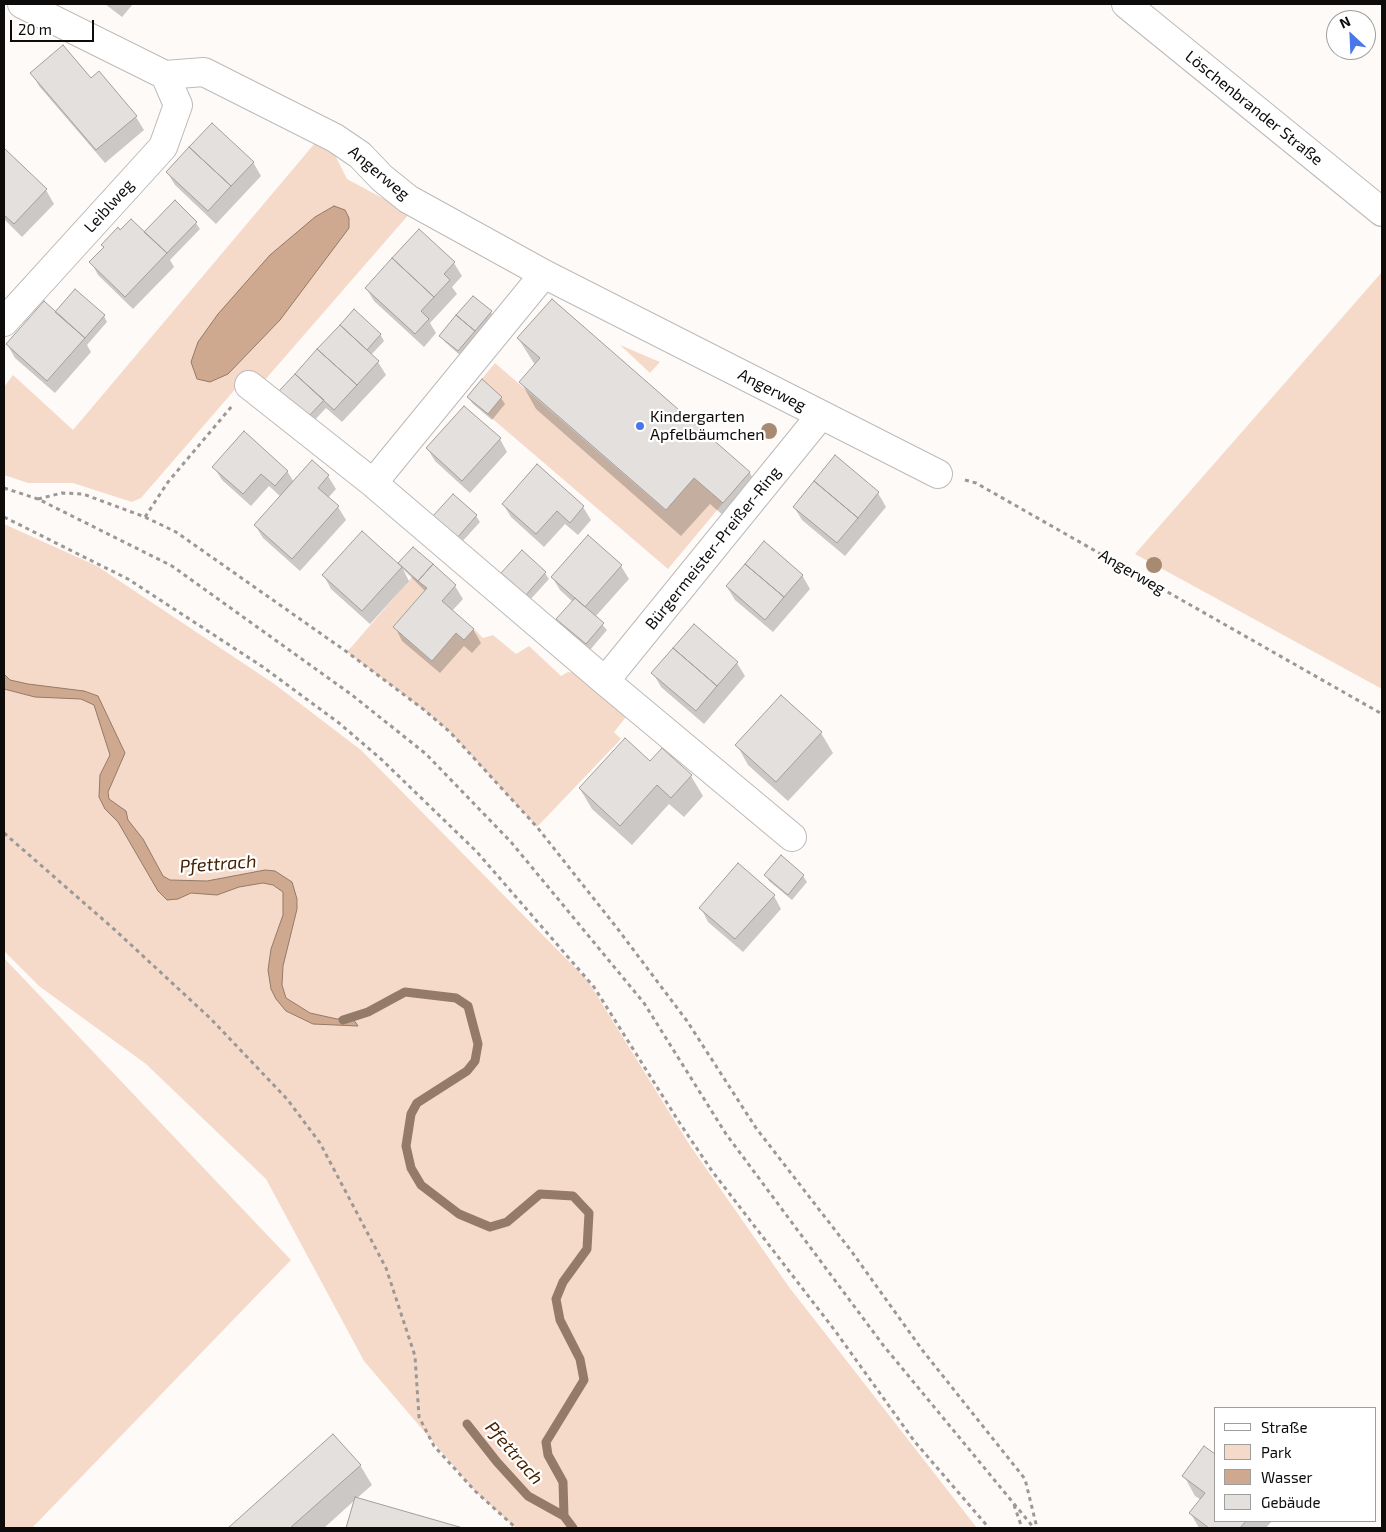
<!DOCTYPE html>
<html>
<head>
<meta charset="utf-8">
<style>
	body { margin:0 }
	#map { position:relative; width:1386px; height:1532px; overflow:hidden; background:#fefaf8; font-family:"Exo 2",sans-serif }
	canvas { display:block }
	.frame { position:absolute; inset:0; border:5px solid #0d0c0b; pointer-events:none }
	.legend { position:absolute; left:1214px; top:1407px; width:162px; height:115px; box-sizing:border-box; background:#fff; border:1px solid #9e9e9d; margin:0; padding:6px 9px; list-style:none; font-size:15px; color:#0d0c0b }
	.legend li { display:flex; align-items:center; gap:10px; height:25px }
	.legend b { width:25px; border:1px solid #9e9e9d }
	.north { position:absolute; left:1326px; top:10px; width:50px; height:50px; box-sizing:border-box; background:#fff; border:1px solid #9e9e9d; border-radius:50%; rotate:335deg; font-size:14px; font-weight:700; line-height:20px; text-align:center; color:#0d0c0b }
	.north::after { content:''; display:block; margin:auto; width:18px; height:22px; background:#4976e8; clip-path:polygon(50% 0,100% 100%,50% 72%,0 100%) }
	.scale { position:absolute; left:10px; top:20px; width:84px; height:22px; box-sizing:border-box; border:2px solid #0d0c0b; border-top:0; padding-left:6px; font-size:15px; line-height:18px; white-space:nowrap; color:#0d0c0b; -webkit-text-stroke:4px #fff; paint-order:stroke }
</style>
</head>
<body>
<div id="map">
<canvas width="1386" height="1532"></canvas>
<div class="frame"></div>
<ul class="legend">
<li><b style="height:6px;background:#fff"></b>Straße</li>
<li><b style="height:14px;background:#f5dac9"></b>Park</li>
<li><b style="height:14px;background:#cea990"></b>Wasser</li>
<li><b style="height:14px;background:#e3e0de"></b>Gebäude</li>
</ul>
<div class="north">N</div>
<div class="scale">20 m</div>
</div>
<script>
const ctx = document.querySelector('canvas').getContext('2d');
ctx.lineJoin = 'round';
function fill(path, color) {
  ctx.fillStyle = color;
  ctx.fill(path, 'evenodd');
}
function toPath(rows) {
  const path = new Path2D();
  for (const r of rows) {
    path.moveTo(r[0], r[1]);
    for (let i = 2; i < r.length; i += 2) path.lineTo(r[i], r[i + 1]);
  }
  return path;
}
function stroke(path, color, width, dash) {
  ctx.strokeStyle = color;
  ctx.lineWidth = width;
  ctx.lineCap = dash ? 'butt' : 'round';
  ctx.setLineDash(dash || []);
  ctx.stroke(path);
}
function drawText(font, color, halo, rows, align = 'center') {
  ctx.font = font + ' "Exo 2",sans-serif';
  ctx.lineWidth = 4.5;
  ctx.setLineDash([]);
  ctx.textBaseline = 'middle';
  ctx.strokeStyle = halo;
  ctx.fillStyle = color;
  for (const [text, x, y, turn = 0] of rows) {
    ctx.save();
    ctx.translate(x, y);
    ctx.rotate((+turn || 0) * Math.PI / 180);
    ctx.textAlign = isNaN(turn) ? turn : align;
    if (halo) ctx.strokeText(text, 0, 0);
    ctx.fillText(text, 0, 0);
    ctx.restore();
  }
}
fill(toPath([
	[315,143,333,151,347,179,410,213,264,381,250,372,141,498,132,502,73,483,28,483,4,475,4,387,13,375,73,430],
	[1382,272,1382,689,1135,554],
	[620,345,660,362,650,373],
	[495,363,665,510,694,478,723,503,668,569,467,397],
	[4,524,97,566,273,683,361,750,588,981,689,1144,789,1287,977,1528,516,1528,475,1491,364,1361,266,1179,146,1064,39,986,4,951],
	[413,576,427,588,393,627,431,661,456,633,464,640,474,629,483,638,493,635,516,654,529,646,561,676,568,672,577,673,626,717,614,732,621,739,537,827,450,732,423,709,347,652],
	[4,958,291,1260,32,1528,4,1528]
]), '#f5dac9');
const water = toPath([
	[334,206,345,210,349,218,349,228,280,320,228,374,210,382,197,379,191,362,198,342,218,314,270,255,315,217,334,206],
	[4,674,10,680,28,684,84,691,98,696,125,753,108,792,109,799,126,811,128,820,143,839,163,876,170,880,207,881,265,870,275,871,292,882,297,899,297,909,283,966,282,985,286,998,310,1013,337,1019,351,1016,358,1026,313,1024,286,1011,276,999,271,989,268,970,271,949,283,915,283,892,273,885,263,883,239,887,217,895,191,893,178,899,167,900,158,891,118,822,105,809,99,797,100,775,110,755,94,705,81,699,35,697,4,689,4,674]
]);
fill(water, '#cea990');
stroke(water, '#947a68', 1);
fill(toPath([
	[105,4,133,4,122,17],
	[32,73,91,80,136,117,144,130,105,163,39,86],
	[4,150,46,190,54,204,22,237,4,219],
	[253,162,261,176,216,224,175,185,167,172],
	[196,223,200,229,170,260,174,267,133,309,98,275,91,262,105,248,102,245,120,232,144,233],
	[454,263,462,276,452,287,457,294,430,323,436,333,424,347,374,301,366,288],
	[474,298,491,312,495,319,462,357,445,342,441,336],
	[552,300,750,473,765,500,739,529,710,504,681,536,536,409,521,382,535,365,518,338],
	[55,314,104,316,107,322,87,345,91,352,55,393,15,358,7,344],
	[380,334,384,341,371,355,378,362,386,375,342,422,326,408,312,423,284,398],
	[482,381,501,398,505,404,492,420,472,403,468,397],
	[500,439,507,452,470,493,435,461,427,448],
	[835,457,878,493,886,507,845,556,802,520,794,507],
	[312,461,328,476,336,489,328,498,338,507,346,520,300,571,263,538,255,525,281,497,269,486,251,506,222,480,214,467,287,471,294,482],
	[537,466,583,507,591,520,578,535,565,524,544,547,511,517,503,504],
	[453,495,476,516,480,522,461,543,438,522],
	[413,548,455,586,463,599,452,611,473,629,481,643,472,653,464,646,440,673,402,641,395,627,426,592,403,569,409,581,370,624,331,589,324,576,398,565],
	[522,552,545,573,549,579,530,600,507,579,503,573],
	[621,566,629,579,595,617,607,630,590,650,561,626,558,619,573,602,560,590,552,577],
	[802,575,810,589,773,632,735,600,727,587],
	[737,663,745,676,704,724,661,687,653,673],
	[821,733,833,753,788,801,748,765,737,745],
	[662,749,691,776,703,796,684,817,669,804,632,845,592,809,580,789,650,763],
	[781,857,803,876,807,882,792,900,769,881,766,875],
	[774,896,781,909,743,952,708,922,701,908],
	[333,1436,360,1465,372,1485,356,1499,459,1528,348,1528,356,1499,324,1528,230,1528],
	[1205,1448,1215,1521,1272,1521,1266,1528,1199,1528,1191,1514,1201,1500,1195,1496,1184,1476]
]), '#0003');
stroke(toPath([
	[343,1020,368,1012,405,992,456,998,468,1006,478,1044,475,1061,467,1071,417,1103,411,1114,406,1146,411,1168,421,1185,459,1214,490,1227,507,1222,540,1194,573,1196,589,1213,587,1249,563,1282,556,1299,560,1320,580,1359,584,1380,546,1442,548,1455,563,1482,564,1516,573,1528],
	[467,1424,497,1462,528,1496,564,1516]
]), '#947a68', 9);
const building = toPath([
	[63,45,91,78,99,71,137,116,96,150,30,73,63,45],
	[212,123,254,162,231,186,189,147,212,123],
	[189,147,231,186,208,211,166,172,189,147],
	[4,148,47,189,14,224,4,215,4,148],
	[175,200,197,222,167,253,144,232,175,200],
	[131,219,167,253,125,297,89,262,104,247,101,245,118,227,120,230,131,219],
	[419,229,455,262,444,274,450,280,434,297,392,258,419,229],
	[392,258,434,297,421,311,429,319,415,334,365,288,392,258],
	[75,289,105,315,85,338,55,312,75,289],
	[473,296,492,311,475,331,456,315,473,296],
	[552,299,750,472,723,503,694,478,666,510,519,382,540,358,517,338,552,299],
	[44,301,85,338,47,381,6,344,44,301],
	[354,309,381,334,367,350,340,325,354,309],
	[456,315,475,331,458,351,439,336,456,315],
	[340,325,379,361,357,385,317,349,340,325],
	[317,349,357,385,334,410,295,374,317,349],
	[295,374,324,400,308,417,279,391,295,374],
	[482,379,502,397,488,414,467,397,482,379],
	[464,406,501,438,462,481,426,448,464,406],
	[244,431,288,471,275,486,261,474,243,494,212,467,244,431],
	[835,455,879,492,858,518,814,481,835,455],
	[312,460,329,475,318,488,339,506,292,559,254,525,312,460],
	[537,464,584,506,570,523,557,511,536,534,502,504,537,464],
	[814,481,858,518,837,543,793,507,814,481],
	[453,494,477,515,457,538,433,516,453,494],
	[362,531,402,567,362,611,322,575,362,531],
	[588,535,622,565,585,607,551,577,588,535],
	[764,541,803,575,784,597,745,564,764,541],
	[413,547,433,564,418,581,398,563,413,547],
	[522,550,546,572,526,595,501,573,522,550],
	[433,564,456,585,442,601,474,629,464,640,456,633,432,661,393,627,427,588,418,581,433,564],
	[745,564,784,597,765,620,726,586,745,564],
	[575,598,604,623,586,644,556,619,575,598],
	[694,624,738,662,717,686,673,648,694,624],
	[673,648,717,686,696,711,651,673,673,648],
	[781,695,822,732,776,782,735,745,781,695],
	[625,738,650,761,662,748,692,775,671,798,657,785,620,826,579,788,625,738],
	[781,855,804,875,788,895,764,875,781,855],
	[738,863,775,895,735,939,699,908,738,863],
	[333,1434,361,1465,290,1528,228,1528,333,1434],
	[1204,1446,1215,1454,1215,1521,1246,1521,1240,1528,1209,1528,1189,1513,1205,1493,1182,1476,1204,1446],
	[355,1497,463,1528,346,1528,355,1497]
]);
fill(building, '#e3e0de');
stroke(building, '#a29e9c', 1);
const minor = toPath([
	[22,4,165,75],
	[1126,4,1382,212],
	[165,75,204,72,335,138,360,155,382,178,408,199,544,274,938,474],
	[4,322,163,147,178,105,165,75],
	[249,385,373,483,605,681,792,837],
	[373,483,544,274],
	[605,681,821,415]
]);
stroke(minor, '#bdbab8', 30);
stroke(toPath([
	[965,480,976,483,1382,714],
	[4,488,38,499,172,566,352,695,426,754,511,842,644,1003,726,1134,883,1345,1034,1528],
	[38,499,62,493,83,494,145,517,176,532,347,652,423,709,450,732,537,827,617,928,687,1021,756,1128,852,1252,923,1351,1025,1479,1037,1528],
	[4,517,128,579,263,667,339,723,381,759,477,852,594,987,679,1122,712,1171,836,1332,915,1442,989,1528],
	[145,517,168,482,232,406],
	[4,833,115,930,211,1019,287,1099,320,1143,386,1268,415,1356,419,1417,434,1446,475,1491,516,1528],
	[1014,1505,1022,1528]
]), '#9b9896', 3, [4, 4]);
stroke(minor, '#fff', 28);
ctx.fillStyle = '#a78a71';
for (const [x, y] of [
	[769,431],
	[1154,565]
]) {
  ctx.beginPath();
  ctx.arc(x, y, 8, 0, 2 * Math.PI);
  ctx.fill();
}
for (const [x, y, r, color] of [
	[640,426,5,"#4976e8"]
]) {
  const dot = new Path2D();
  dot.arc(x, y, r, 0, 2 * Math.PI);
  ctx.fillStyle = color;
  ctx.fill(dot);
  stroke(dot, '#fff', 2);
}
drawText('16px', '#0d0c0b', '#fff', [
	["Löschenbrander Straße",1254,108,39],
	["Angerweg",379,173,40],
	["Leiblweg",109,206,-48],
	["Angerweg",772,390,27],
	["Bürgermeister-Preißer-Ring",713,548,-51],
	["Angerweg",1132,572,30]
]);
drawText('16px', '#0d0c0b', '#fff', [
	["Kindergarten",650,417],
	["Apfelbäumchen",650,435]
], 'left');
drawText('italic 18px', '#462203', '#fff', [
	["Pfettrach",218,864,-4],
	["Pfettrach",514,1453,49]
]);
</script>
</body>
</html>
